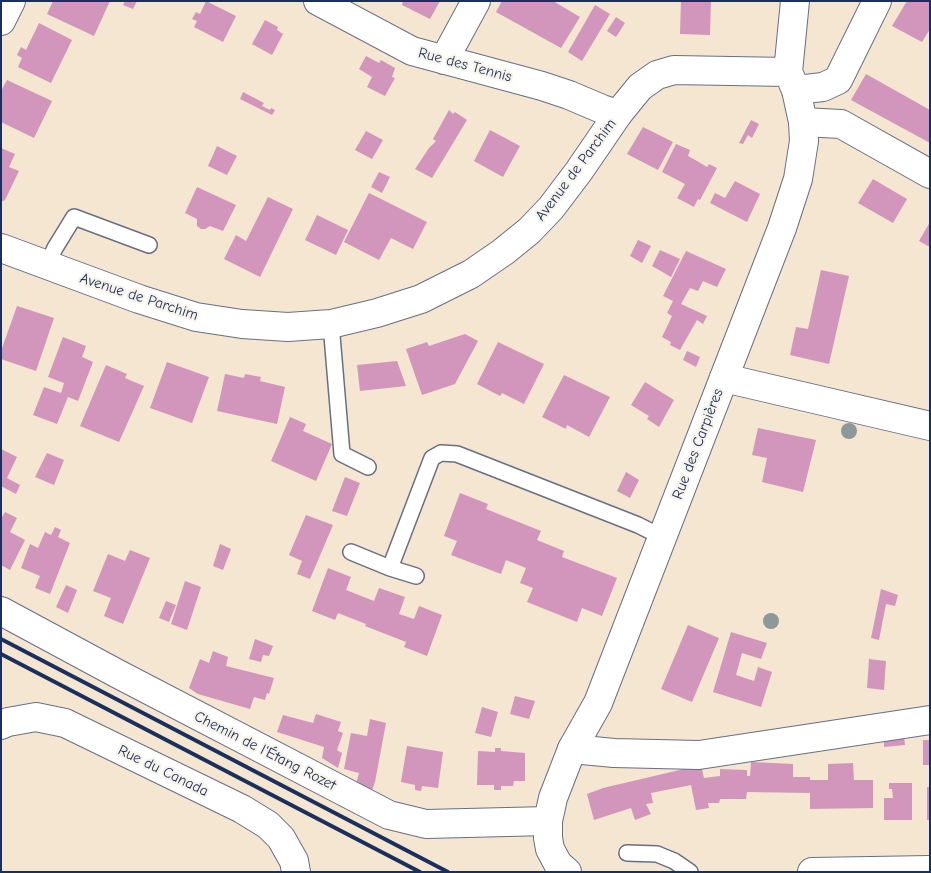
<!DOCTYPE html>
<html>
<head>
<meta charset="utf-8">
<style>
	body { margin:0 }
	#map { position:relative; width:931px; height:873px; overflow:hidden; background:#f4e6d0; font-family:"Comic Neue",sans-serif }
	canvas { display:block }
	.frame { position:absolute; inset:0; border:2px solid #1b2f5e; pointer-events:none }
</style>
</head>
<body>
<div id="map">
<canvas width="931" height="873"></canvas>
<div class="frame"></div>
</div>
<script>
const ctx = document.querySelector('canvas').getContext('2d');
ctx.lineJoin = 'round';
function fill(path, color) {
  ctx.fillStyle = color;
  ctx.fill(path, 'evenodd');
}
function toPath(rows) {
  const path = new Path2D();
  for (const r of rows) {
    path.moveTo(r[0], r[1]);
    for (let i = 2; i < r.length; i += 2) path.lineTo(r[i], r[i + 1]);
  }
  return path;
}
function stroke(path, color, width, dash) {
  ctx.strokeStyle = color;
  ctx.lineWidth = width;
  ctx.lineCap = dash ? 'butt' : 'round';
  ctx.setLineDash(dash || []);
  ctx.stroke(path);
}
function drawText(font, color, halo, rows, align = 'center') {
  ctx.font = font + ' "Comic Neue",sans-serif';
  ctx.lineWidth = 4.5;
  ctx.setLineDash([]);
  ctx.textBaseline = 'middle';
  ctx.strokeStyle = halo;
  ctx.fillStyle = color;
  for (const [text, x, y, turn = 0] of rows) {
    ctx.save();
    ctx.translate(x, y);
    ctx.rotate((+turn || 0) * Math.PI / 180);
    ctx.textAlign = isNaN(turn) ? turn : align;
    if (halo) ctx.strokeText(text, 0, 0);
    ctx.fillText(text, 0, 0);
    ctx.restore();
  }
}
fill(toPath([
	[53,1,110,1,94,36,47,14],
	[125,1,137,1,133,9,123,5],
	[206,1,236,16,223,42,194,27,197,21,192,19,196,12,200,14],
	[403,1,440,1,430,19,402,5],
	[502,1,553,1,580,17,561,48,496,12],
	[681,1,711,1,710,35,680,34],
	[907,1,930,1,930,29,922,42,892,26],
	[595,5,610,14,582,61,568,52],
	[616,17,625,23,616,37,607,31],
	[265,20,278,27,277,30,283,34,272,55,252,44],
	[39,23,72,40,51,83,18,67,22,58,17,55,21,47,26,50],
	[366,56,379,63,381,60,395,68,392,77,395,78,385,96,367,87,372,77,359,69],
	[866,74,930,110,930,143,851,100],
	[7,80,52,101,34,138,1,122,1,91],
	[243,92,264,103,262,106,270,110,271,108,275,110,272,115,240,99],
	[449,110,453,114,455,112,467,120,432,178,415,169,429,148,436,141,433,139],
	[751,120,759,124,752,138,748,135,743,144,739,143],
	[643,127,673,142,658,170,627,154],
	[490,130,520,146,503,177,474,161],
	[366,131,383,140,372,159,355,150],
	[676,144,690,150,688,156,697,161,707,167,709,164,717,168,700,200,698,199,694,207,677,198,685,184,662,172],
	[217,146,237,156,227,175,208,166],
	[1,148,15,154,9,167,19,171,5,200,1,202],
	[379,172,390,177,382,193,371,187],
	[873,179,907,199,893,223,858,203],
	[735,181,760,194,747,222,710,203,715,193,725,198],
	[197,187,236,205,223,231,210,226,205,229,201,229,197,226,197,219,185,213],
	[369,193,427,222,413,249,391,238,379,260,344,242],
	[268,197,293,209,260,277,224,259,236,235,246,241],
	[317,215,348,230,336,255,305,240],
	[930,222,930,247,919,241],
	[638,240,651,246,642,263,630,256],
	[660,250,680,259,671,277,652,266],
	[686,251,726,269,717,287,703,281,698,291,690,288,681,304,707,316,703,324,697,320,680,350,670,345,671,342,662,337,672,316,667,313,673,301,663,296],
	[821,270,849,276,829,364,790,355,796,327,808,329],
	[17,306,54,318,36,371,1,359,1,351],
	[465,334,478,341,455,384,422,395,406,349,427,342,429,346],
	[63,337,86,346,82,357,93,362,78,401,68,397,57,424,33,415,44,387,61,393,64,383,48,377],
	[498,342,544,364,524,404,502,393,500,396,477,384],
	[687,351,700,357,696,367,683,360],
	[397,361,406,386,360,391,357,365],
	[167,362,209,377,192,423,150,408],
	[106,365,127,374,125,378,144,386,119,442,80,426],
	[225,374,244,378,245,374,261,377,260,381,285,387,277,424,217,411],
	[564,375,610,397,589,437,567,425,566,429,542,417],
	[645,382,674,400,659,427,647,419,649,416,631,405],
	[290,417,306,424,303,431,332,444,316,481,271,461],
	[758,428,816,440,803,492,762,482,767,458,752,455],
	[1,449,17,457,7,478,20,485,16,494,1,486],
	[47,453,64,460,54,485,35,477],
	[626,472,639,480,630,498,617,491],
	[345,477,360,483,347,516,332,511],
	[460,493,488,504,486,509,541,531,537,540,564,551,562,557,617,578,602,616,582,608,577,622,527,602,533,588,520,583,526,568,506,560,501,574,451,555,457,541,444,536],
	[5,512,17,518,10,532,25,540,10,570,1,565,1,519],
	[306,515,333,525,310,579,297,574,302,561,289,555],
	[55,527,61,530,58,537,70,543,50,594,35,588,40,576,21,568,30,544,38,548,45,532,51,535],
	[220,544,231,549,223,570,213,566],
	[130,550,150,558,123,624,104,616,111,598,93,591,108,554,125,561],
	[328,568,351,577,346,590,374,601,379,588,405,597,399,614,414,619,419,606,442,615,427,656,404,647,406,642,365,626,366,624,338,613,335,620,312,611],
	[185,581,201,587,187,630,171,624],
	[66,585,77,590,68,613,56,607],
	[881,589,898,595,895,606,886,604,879,640,871,638],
	[166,601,176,605,169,622,159,618],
	[688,625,719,638,692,702,661,689],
	[731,632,767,643,761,659,742,653,736,675,754,681,758,667,772,672,761,707,713,692],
	[255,639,273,646,269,656,263,655,261,662,249,659],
	[213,651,228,657,226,666,274,678,269,694,267,693,265,700,254,697,250,709,198,694,189,688,200,659,209,663],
	[869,659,886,661,884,690,867,688],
	[515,696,535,701,529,719,510,714],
	[482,707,498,712,491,737,475,733],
	[316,714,341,722,338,731,343,733,337,750,342,753,338,768,322,758,324,747,277,732,283,715,313,723],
	[370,719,386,723,375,782,370,796,355,788,359,773,344,769,351,733,367,736],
	[904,736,905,745,884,747,884,738],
	[923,740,930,740,930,765,923,765],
	[407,746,443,752,438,788,422,786,421,791,415,790,415,785,401,782],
	[495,748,501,748,501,751,525,753,525,781,514,781,513,786,501,786,501,790,494,790,494,785,477,785,478,751,495,752],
	[751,762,793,764,793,777,810,777,810,780,828,780,828,764,853,763,854,780,873,780,873,808,810,809,810,793,747,792,746,799,720,799,719,803,708,803,709,808,696,810,691,785,651,793,653,803,646,804,651,814,635,820,631,808,594,820,587,794,603,788,701,765,704,778,720,776,720,769,747,770,747,776,750,776],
	[889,783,912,783,912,820,884,820,884,798,893,798,892,789,889,789],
	[927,787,930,787,930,820,927,820]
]), '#d295bc');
const lane = toPath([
	[47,265,55,248,74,217,149,245],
	[331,324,342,454,368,467],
	[351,552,390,568],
	[416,576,390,568,432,458,441,453,457,454,638,525,662,537],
	[627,853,657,854,674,861,690,872]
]);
const street = toPath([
	[318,1,412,51,542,86,569,95,602,109,618,114],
	[1,21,11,1],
	[444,60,476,1],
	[796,90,823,87,838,80,877,1],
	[803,122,841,124,930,174],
	[724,378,930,426],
	[1,611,118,674,389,815,426,824,548,821],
	[1,725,8,722,36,717,65,723,242,809,268,825,281,838,294,861,296,872],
	[572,749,614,753,699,755,930,720]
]);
const secondary = toPath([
	[1,248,139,299,196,317,242,324,288,327,331,324,377,313,421,299,471,274,503,252,529,231,551,208,579,171,618,114,640,87,657,75,674,70,788,72],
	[567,872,558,864,550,849,548,838,548,821,553,798,572,749,598,703,782,228,798,179,804,141,803,122,796,90,788,72,795,1],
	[812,872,930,870]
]);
stroke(lane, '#676f86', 18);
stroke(street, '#676f86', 30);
stroke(secondary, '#676f86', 30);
stroke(lane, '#fff', 15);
stroke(street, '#fff', 28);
stroke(secondary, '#fff', 28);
stroke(toPath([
	[1,639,448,872],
	[1,654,420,872]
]), '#1b2f5e', 4);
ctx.fillStyle = '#8d9898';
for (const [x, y] of [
	[849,431],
	[771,621]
]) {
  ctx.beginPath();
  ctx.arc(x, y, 8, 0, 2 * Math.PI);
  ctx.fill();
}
drawText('15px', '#1b2f5e', '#f7f3e8', [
	["Rue des Tennis",465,65,15],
	["Avenue de Parchim",576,170,-53],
	["Avenue de Parchim",139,297,18],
	["Rue des Carpières",698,444,-69],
	["Chemin de l'Étang Rozet",265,751,27],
	["Rue du Canada",163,771,26]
]);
</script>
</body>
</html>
